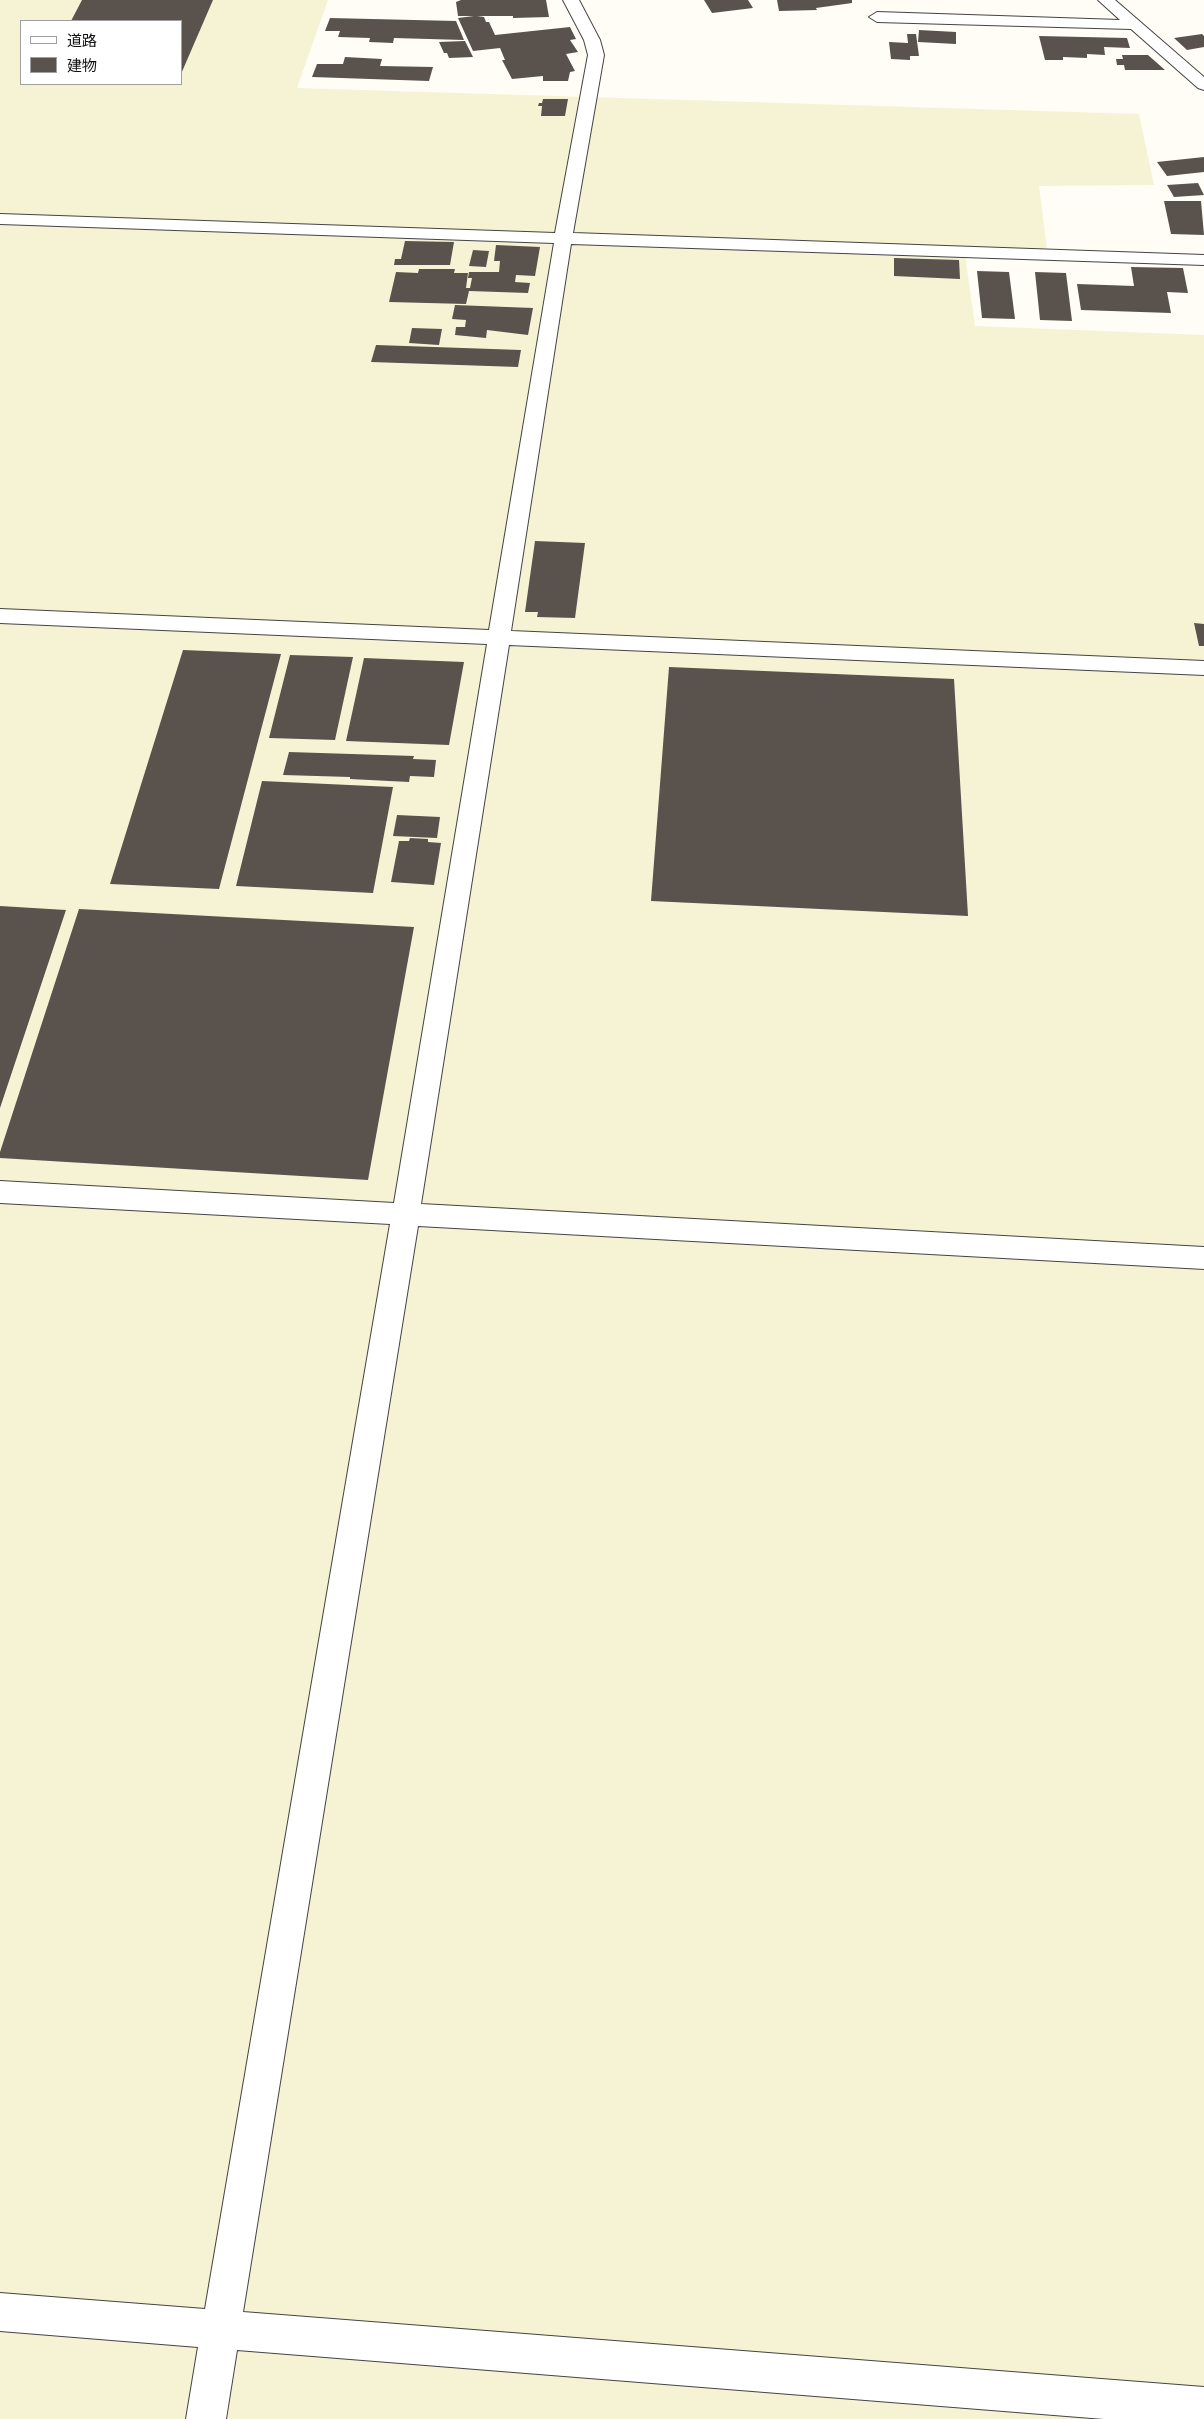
<!DOCTYPE html>
<html>
<head>
<meta charset="utf-8">
<style>
	body { margin:0 }
	#map { position:relative; width:1204px; height:2419px; overflow:hidden; background:#fffdf5; font-family:Merriweather,"Noto Sans JP",serif }
	canvas { display:block }
	.legend { position:absolute; left:20px; top:20px; width:162px; height:65px; box-sizing:border-box; background:#fff; border:1px solid #a0a0a0; margin:0; padding:6px 9px; list-style:none; font-size:15px; color:#111 }
	.legend li { display:flex; align-items:center; gap:10px; height:25px }
	.legend b { width:25px; border:1px solid #a0a0a0 }
</style>
</head>
<body>
<div id="map">
<canvas width="1204" height="2419"></canvas>
<ul class="legend">
<li><b style="height:6px;background:#fff"></b>道路</li>
<li><b style="height:14px;background:#5a524d"></b>建物</li>
</ul>
</div>
<script>
const ctx = document.querySelector('canvas').getContext('2d');
ctx.lineJoin = 'round';
function fill(path, color) {
  ctx.fillStyle = color;
  ctx.fill(path, 'evenodd');
}
function toPath(rows) {
  const path = new Path2D();
  for (const r of rows) {
    path.moveTo(r[0], r[1]);
    for (let i = 2; i < r.length; i += 2) path.lineTo(r[i], r[i + 1]);
  }
  return path;
}
function stroke(path, color, width, dash) {
  ctx.strokeStyle = color;
  ctx.lineWidth = width;
  ctx.lineCap = dash ? 'butt' : 'round';
  ctx.setLineDash(dash || []);
  ctx.stroke(path);
}
fill(toPath([
	[0,0,328,0,297,88,1139,114,1154,185,1039,186,1047,249,964,247,975,326,1204,335,1204,2419,0,2419],
	[21,21,181,21,181,84,21,84]
]), '#f6f3d4');
fill(toPath([
	[82,0,213,0,181,74,181,21,71,21],
	[461,0,546,0,549,17,513,18,513,16,477,16,484,17,486,22,489,22,495,35,570,27,576,39,570,40,578,52,566,54,575,71,570,72,568,81,543,81,543,76,512,79,502,60,505,60,500,48,473,51,458,18,474,16,458,16,456,2],
	[704,0,748,0,753,8,712,13],
	[777,0,852,0,852,3,816,8,817,10,779,11],
	[330,18,456,21,464,40,394,38,393,43,369,42,370,38,338,37,340,31,325,31],
	[919,30,956,32,956,44,918,42],
	[907,34,916,34,919,56,910,56,910,60,891,59,889,42,908,43],
	[1202,34,1204,36,1204,47,1187,50,1174,38],
	[1039,36,1127,38,1130,48,1104,47,1105,55,1087,54,1087,58,1063,57,1063,60,1045,60],
	[465,41,473,57,449,58,447,53,444,53,439,42],
	[1122,55,1148,55,1165,70,1125,70,1124,65,1117,65,1116,59,1123,59],
	[345,57,382,59,380,66,433,67,429,81,312,77,317,64,343,64],
	[543,99,568,99,565,116,541,116,542,106,538,106,539,103,542,103],
	[1204,157,1204,172,1167,176,1157,162],
	[1198,183,1204,195,1174,197,1167,185],
	[1164,201,1201,201,1204,235,1171,234],
	[405,241,454,242,450,265,394,265,395,259,401,259],
	[496,245,540,247,535,276,516,275,515,282,530,283,528,293,469,291,466,304,389,302,396,272,418,273,419,269,455,269,454,273,468,273,466,288,470,288,472,278,468,278,469,272,499,272,500,261,494,261],
	[473,250,489,251,486,267,469,266],
	[894,258,959,260,960,279,894,276],
	[1131,267,1183,268,1188,293,1167,292,1171,313,1081,310,1077,284,1134,286],
	[977,271,1009,272,1015,319,982,318],
	[1035,272,1066,273,1072,321,1040,320],
	[455,305,533,308,528,335,487,330,486,338,455,335,456,327,465,327,466,320,452,319],
	[412,328,442,329,439,345,409,343],
	[376,345,521,350,518,367,371,362],
	[535,541,585,543,575,618,537,617,538,612,525,612],
	[1194,623,1204,624,1204,646,1199,646],
	[183,650,281,654,219,889,110,884],
	[290,655,353,657,335,740,269,738],
	[364,658,464,662,449,745,346,741],
	[669,667,954,679,968,916,651,901],
	[289,752,414,756,413,759,436,760,434,777,410,776,409,782,350,779,350,777,283,775],
	[262,781,393,787,373,893,236,886],
	[397,815,440,817,437,838,393,836],
	[410,838,428,839,428,842,441,843,434,885,391,882,399,841,409,841],
	[0,906,66,910,0,1108],
	[79,909,414,927,368,1180,0,1158,0,1152]
]), '#5a524d');
const minor = toPath([
	[563,0,579,0,600,40,604,55,573,233,1204,255,1204,265,571,244,511,631,1204,661,1204,675,509,645,421,1204,1204,1247,1204,1269,418,1226,243,2312,1204,2387,1204,2419,1104,2419,237,2350,226,2419,186,2419,198,2347,0,2331,0,2293,205,2309,390,1224,0,1203,0,1181,394,1203,487,644,0,623,0,609,489,630,554,243,0,224,0,214,555,233,588,55,584,40,563,0],
	[1098,0,1115,0,1204,77,1204,90,1198,88,1131,29,877,22,869,17,877,12,1120,20,1098,0]
]);
stroke(minor, '#444', 2);
fill(minor, '#fff');
</script>
</body>
</html>
